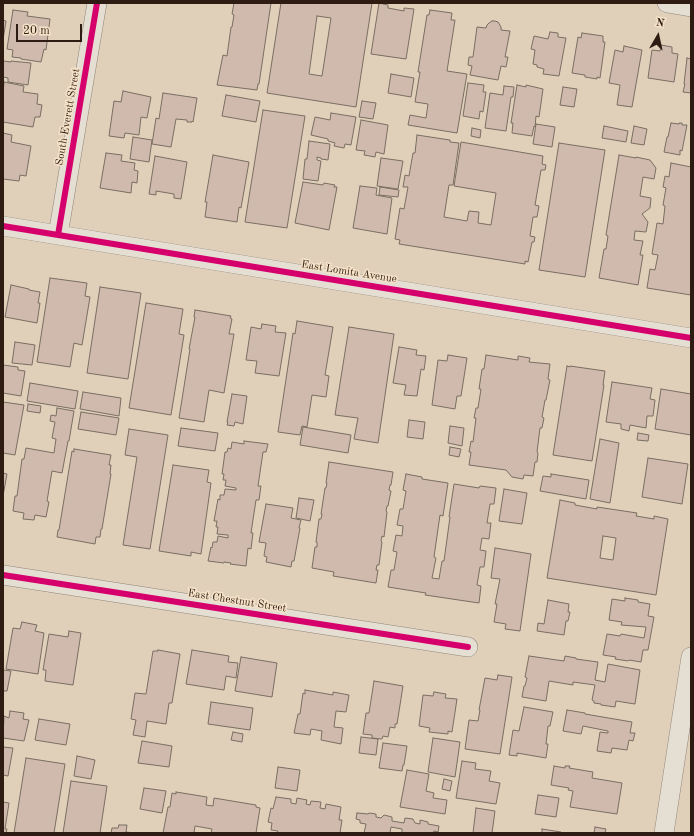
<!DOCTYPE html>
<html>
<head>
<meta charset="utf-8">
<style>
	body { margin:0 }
	#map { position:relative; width:694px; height:836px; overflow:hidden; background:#e0d0ba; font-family:"Old Standard TT",serif }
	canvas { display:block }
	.frame { position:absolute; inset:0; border:4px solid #2e1b11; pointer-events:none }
	.north { position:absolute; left:638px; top:16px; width:40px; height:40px; -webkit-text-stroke:3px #f5e2c8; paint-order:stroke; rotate:9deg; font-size:11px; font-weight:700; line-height:16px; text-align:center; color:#2e1b11 }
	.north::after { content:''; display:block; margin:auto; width:14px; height:18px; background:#2e1b11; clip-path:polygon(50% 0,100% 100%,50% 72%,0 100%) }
	.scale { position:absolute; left:16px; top:24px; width:66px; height:18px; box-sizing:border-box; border:2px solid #2e1b11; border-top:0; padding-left:5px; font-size:12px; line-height:14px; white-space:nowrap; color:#2e1b11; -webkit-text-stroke:3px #f5e2c8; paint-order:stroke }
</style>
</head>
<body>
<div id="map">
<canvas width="694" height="836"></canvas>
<div class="frame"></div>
<div class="north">N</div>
<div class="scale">20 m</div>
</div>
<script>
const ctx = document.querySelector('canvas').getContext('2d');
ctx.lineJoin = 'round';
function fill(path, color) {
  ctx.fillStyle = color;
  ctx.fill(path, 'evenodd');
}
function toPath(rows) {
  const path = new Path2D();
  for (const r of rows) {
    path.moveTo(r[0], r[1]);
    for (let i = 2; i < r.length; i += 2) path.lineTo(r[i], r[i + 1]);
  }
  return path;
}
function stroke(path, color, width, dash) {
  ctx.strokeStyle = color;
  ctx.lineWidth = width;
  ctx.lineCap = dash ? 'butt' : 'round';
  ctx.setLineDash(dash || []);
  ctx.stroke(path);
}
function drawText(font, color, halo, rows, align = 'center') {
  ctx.font = font + ' "Old Standard TT",serif';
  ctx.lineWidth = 3;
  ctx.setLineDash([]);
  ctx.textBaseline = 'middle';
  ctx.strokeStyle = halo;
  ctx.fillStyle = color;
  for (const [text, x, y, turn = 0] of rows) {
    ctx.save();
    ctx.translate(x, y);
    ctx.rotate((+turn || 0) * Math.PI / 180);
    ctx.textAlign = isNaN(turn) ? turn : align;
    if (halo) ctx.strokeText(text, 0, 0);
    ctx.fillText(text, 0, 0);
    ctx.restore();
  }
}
const building = toPath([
	[234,3,271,3,259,84,258,84,257,90,217,85,223,55,227,56,231,27,232,27,234,15,232,14,234,3],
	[281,3,372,3,356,107,267,93,281,3],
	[317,16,331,18,322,76,309,74,317,16],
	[379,3,388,5,388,8,404,11,404,8,414,9,406,59,371,54,379,3],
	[13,10,28,12,27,16,50,19,46,50,44,49,41,62,21,59,21,58,12,57,13,50,7,49,13,10],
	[430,10,452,13,451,20,455,20,447,71,467,74,457,133,408,125,410,115,426,118,428,104,415,102,420,72,418,72,427,15,429,15,430,10],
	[3,20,6,21,3,40,3,20],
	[492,21,495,21,498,22,501,27,501,30,510,31,505,57,508,57,506,67,501,66,498,80,470,75,472,66,468,65,469,57,473,57,477,27,486,28,487,25,489,23,492,21],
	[550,32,558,33,558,37,566,38,559,76,543,74,544,69,537,67,537,65,533,64,535,50,531,49,534,36,548,39,550,32],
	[582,33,603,36,603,42,605,42,600,78,597,77,597,79,585,77,585,75,572,73,578,37,581,38,582,33],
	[661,45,672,47,672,53,678,54,674,82,648,78,652,50,660,51,661,45],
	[624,46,642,50,632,107,617,105,620,85,609,83,615,50,623,52,624,46],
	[687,58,691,59,691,93,683,92,685,84,684,84,687,58],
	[3,61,11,62,11,61,31,63,28,85,8,82,8,78,3,77,3,61],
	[391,74,414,78,411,97,388,93,391,74],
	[4,82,24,86,23,92,38,94,37,104,42,105,40,117,35,117,33,127,3,122,3,93,4,82],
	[468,83,484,85,483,92,486,92,483,112,480,111,479,119,463,116,468,83],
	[517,85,526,87,526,85,543,89,539,117,536,116,535,127,534,126,532,136,512,133,513,123,511,123,517,85],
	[504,86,514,87,513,97,511,97,506,131,485,128,490,93,503,95,504,86],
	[563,87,577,89,574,107,560,105,563,87],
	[123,91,151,97,147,118,141,117,139,135,125,133,124,138,109,136,114,101,121,102,123,91],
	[163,93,197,98,193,122,192,121,192,122,187,122,187,120,176,119,171,147,152,144,156,118,159,119,163,93],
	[226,95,260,101,256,122,222,116,226,95],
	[362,101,376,103,373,119,359,117,362,101],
	[263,110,305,116,287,228,245,222,263,110],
	[331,113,356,117,351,145,345,144,344,148,334,146,335,143,328,141,328,139,311,135,315,117,330,120,331,113],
	[361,120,388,125,384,154,376,152,375,157,364,155,365,151,356,150,361,120],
	[671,123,679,124,679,123,682,123,682,125,687,125,682,151,680,150,680,155,664,152,667,137,668,137,671,123],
	[536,124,555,127,552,147,533,144,536,124],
	[604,126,628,131,626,142,602,138,604,126],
	[634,126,647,129,644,145,631,143,634,126],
	[472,128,481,130,480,138,471,136,472,128],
	[3,133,12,135,11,142,31,146,26,176,20,175,19,181,3,179,3,133],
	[417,135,450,140,450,142,459,143,453,185,449,185,444,217,467,221,469,211,479,212,478,223,491,225,496,193,454,186,461,142,543,156,542,164,546,165,545,170,541,170,535,205,539,206,537,217,533,217,530,236,535,237,534,242,532,242,528,262,525,261,525,264,399,244,400,240,395,239,400,208,404,209,408,187,403,187,405,175,409,176,413,153,415,153,417,135],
	[133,137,152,140,149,162,130,159,133,137],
	[309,141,330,144,328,160,321,159,321,158,317,157,317,160,321,161,318,181,303,179,305,159,307,159,309,141],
	[559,143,605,150,585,277,539,270,559,143],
	[106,153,122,155,121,161,135,163,134,170,138,171,137,183,132,182,131,193,100,188,106,153],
	[213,155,249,162,241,208,239,207,237,222,205,217,207,202,205,202,213,155],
	[619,155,636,158,636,157,650,160,656,168,654,179,643,177,640,196,651,198,650,208,642,214,648,222,646,232,635,231,634,240,643,241,640,255,643,255,638,285,599,278,604,249,606,249,608,236,606,235,619,155],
	[155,156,187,162,181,199,174,198,174,194,156,191,156,195,149,194,155,156],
	[381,158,403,161,398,189,377,186,381,158],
	[671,163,691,167,691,295,647,288,650,269,655,270,658,255,652,254,657,223,663,224,665,206,663,205,666,188,663,187,665,176,669,177,671,163],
	[303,182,323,185,324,183,335,185,334,187,337,187,329,230,295,223,303,182],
	[360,186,377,188,376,195,392,198,387,234,353,228,360,186],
	[380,187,399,190,398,197,379,195,380,187],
	[50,278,87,283,85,296,90,297,82,345,74,343,70,367,37,362,50,278],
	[11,285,29,289,29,290,40,292,38,303,40,303,37,323,5,317,11,285],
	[100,287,141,293,128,379,87,373,100,287],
	[146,303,183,309,179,334,184,335,171,415,129,408,146,303],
	[195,310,231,316,230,318,232,319,229,334,234,334,224,393,209,390,204,422,179,418,190,349,189,349,195,317,194,317,195,310],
	[297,321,333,327,325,375,329,376,326,397,312,395,307,427,302,426,300,435,278,432,293,333,295,334,297,321],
	[262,324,276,326,275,332,286,333,279,376,255,373,257,361,246,360,251,327,261,329,262,324],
	[349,327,394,334,378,443,354,439,358,418,335,415,349,327],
	[15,342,35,345,32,365,12,363,15,342],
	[399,347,417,350,416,355,426,356,424,370,421,369,417,396,404,395,406,385,393,383,399,347],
	[448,355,467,358,461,396,457,396,455,409,432,405,438,360,447,361,448,355],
	[486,355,518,360,518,356,530,358,529,362,550,364,548,379,550,380,546,400,545,400,542,417,544,418,542,428,540,428,537,452,538,453,537,462,535,462,533,476,524,475,523,479,512,477,506,470,469,465,471,452,469,452,471,441,473,442,476,418,474,418,476,408,478,408,481,389,479,389,482,369,484,369,486,355],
	[3,365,18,367,18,370,25,371,21,396,3,393,3,365],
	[567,366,570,367,570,366,605,371,603,385,604,385,592,461,553,455,567,366],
	[612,382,652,388,650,399,655,400,653,416,647,416,646,428,630,425,629,431,621,429,621,424,606,422,612,382],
	[30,383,78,391,75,409,27,401,30,383],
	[661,389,691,394,691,435,655,429,661,389],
	[83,392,121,398,119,416,80,409,83,392],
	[232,394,247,396,243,424,235,422,234,426,227,425,228,422,227,422,232,394],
	[3,402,24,405,15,455,3,453,3,402],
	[28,404,41,406,40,413,27,411,28,404],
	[57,408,74,411,69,441,68,441,62,473,52,471,47,501,49,502,46,517,35,515,34,520,23,519,24,513,13,511,15,496,17,496,22,459,24,459,26,448,54,453,56,439,52,438,55,422,50,421,51,415,56,416,57,408],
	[81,412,119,418,116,435,78,429,81,412],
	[409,420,425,422,423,439,407,437,409,420],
	[450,426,464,428,462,446,448,443,450,426],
	[303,427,351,435,348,453,300,445,303,427],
	[181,428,218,433,215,451,178,446,181,428],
	[129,429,168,435,150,549,123,545,137,457,125,455,129,429],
	[638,433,649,435,648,441,637,440,638,433],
	[600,439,619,443,610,503,590,499,600,439],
	[244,441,268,444,266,452,263,452,258,486,261,486,259,500,256,500,251,533,253,533,251,549,248,548,246,566,230,564,231,563,224,562,224,563,208,561,211,547,212,548,213,542,217,542,218,536,228,538,228,535,217,534,218,527,216,527,217,521,214,521,218,499,220,500,220,495,224,495,225,489,236,490,236,488,225,486,226,480,223,480,224,474,222,474,225,452,227,452,228,448,231,449,232,442,244,444,244,441],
	[450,447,461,449,459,457,449,455,450,447],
	[74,449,111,455,109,465,111,465,110,474,111,474,102,529,101,529,100,537,96,537,95,544,57,537,58,530,59,530,72,451,74,452,74,449],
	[648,458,688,464,682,504,642,497,648,458],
	[329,462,393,472,391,485,390,485,389,490,391,491,388,506,387,506,386,511,387,512,384,537,382,536,381,541,382,542,379,565,377,565,376,570,378,570,376,583,333,576,334,572,312,568,315,547,317,547,317,542,316,542,319,519,321,519,322,514,321,514,325,488,326,488,327,483,326,483,329,462],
	[173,465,209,470,207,482,211,483,201,554,191,552,191,556,159,551,173,465],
	[3,473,7,474,3,496,3,473],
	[406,474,422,477,422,479,448,483,443,516,440,515,434,557,436,558,432,578,439,579,442,561,444,561,450,517,449,517,454,484,479,488,480,486,496,488,494,504,490,504,487,523,491,523,489,539,482,538,480,550,486,551,484,567,480,567,477,585,481,586,479,603,425,595,426,593,388,587,391,570,394,570,397,552,393,551,396,535,402,536,403,526,397,525,400,509,403,509,406,491,403,490,406,474],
	[551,474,589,480,586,499,540,491,543,476,551,477,551,474],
	[504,489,527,493,522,524,499,521,504,489],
	[299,498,314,500,310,521,296,518,299,498],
	[560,500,575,503,575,505,597,509,597,507,637,513,636,516,654,519,654,516,668,519,656,595,547,578,560,500],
	[603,536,616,538,613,560,600,558,603,536],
	[266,504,293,508,291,518,301,520,299,528,300,528,294,561,292,561,291,567,266,562,267,557,264,556,266,543,259,542,266,504],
	[495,548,531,554,520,631,505,629,506,624,494,622,497,604,495,604,500,579,491,578,495,548],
	[625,598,638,600,638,602,650,604,648,616,654,617,648,650,643,650,641,662,629,660,628,661,615,659,616,657,603,655,607,634,620,636,621,634,644,638,646,627,621,625,622,622,609,620,612,599,625,601,625,598],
	[548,600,569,604,568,612,570,612,568,621,566,621,564,635,537,631,538,623,544,624,548,600],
	[22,622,37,625,35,631,44,633,38,674,6,669,13,628,20,629,22,622],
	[69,631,81,633,73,685,45,681,46,670,43,670,49,634,68,637,69,631],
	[158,650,180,654,172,703,169,703,166,724,147,721,145,737,133,735,136,720,131,719,135,693,146,694,153,651,158,651,158,650],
	[192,650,229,656,228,662,238,663,236,678,226,676,224,690,186,684,192,650],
	[529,656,564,661,565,656,576,658,576,659,598,662,595,680,605,682,608,664,640,670,635,704,616,701,615,707,601,705,601,704,594,703,594,701,592,700,595,685,573,682,573,685,549,681,546,701,522,697,524,686,525,686,527,678,525,677,529,656],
	[241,657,277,663,272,697,235,691,241,657],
	[3,670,11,671,7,691,3,691,3,670],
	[498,675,512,677,500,754,465,749,469,720,478,721,480,710,479,710,485,678,497,680,498,675],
	[374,681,403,686,397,724,395,724,395,728,390,727,388,737,383,736,382,739,372,738,372,735,363,734,366,713,369,713,374,681],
	[305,690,333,695,333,692,349,695,346,712,336,711,334,727,343,728,341,744,321,740,322,731,311,729,310,735,294,733,298,714,300,714,303,693,305,694,305,690],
	[434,692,446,694,445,698,457,699,452,732,448,731,448,734,429,732,430,728,419,726,423,695,433,696,434,692],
	[211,702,253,708,250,730,208,724,211,702],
	[524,707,553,712,550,726,548,726,546,744,548,744,546,758,517,753,517,756,509,755,513,730,519,731,524,707],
	[567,710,585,713,585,714,632,722,630,733,635,733,633,741,629,740,627,750,612,748,611,753,597,751,600,732,608,733,608,731,583,726,581,734,563,731,567,710],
	[10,711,24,713,23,719,29,720,24,741,3,738,4,716,9,718,10,711],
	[39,719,70,724,66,745,35,740,39,719],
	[233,732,243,734,242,742,231,740,233,732],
	[361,737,378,739,376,755,359,753,361,737],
	[433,738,460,742,455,777,428,772,433,738],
	[142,741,172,746,169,767,138,763,142,741],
	[383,743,407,746,404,765,403,765,402,771,379,768,383,743],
	[3,747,13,748,8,776,3,775,3,747],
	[77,756,95,760,91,779,74,776,77,756],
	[26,758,65,764,54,833,14,833,26,758],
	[462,761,476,763,475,769,491,771,489,781,500,783,496,804,456,798,462,761],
	[554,766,565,768,565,766,570,766,569,768,593,772,592,778,622,783,617,814,570,807,573,791,568,790,569,788,551,785,554,766],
	[278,767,300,770,297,791,275,788,278,767],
	[407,770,429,774,426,791,434,793,433,798,447,800,445,814,400,807,407,770],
	[444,779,452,781,450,791,442,789,444,779],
	[71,781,107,786,100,833,63,833,71,781],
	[144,788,166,791,162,813,140,809,144,788],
	[176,792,207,797,206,805,213,806,214,798,256,805,256,807,260,808,256,833,211,833,212,829,195,826,194,833,163,833,168,807,170,807,172,793,176,794,176,792],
	[538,795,559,798,556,817,535,814,538,795],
	[276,797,291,799,291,803,296,804,297,798,307,800,306,804,310,805,311,801,321,802,320,808,325,809,326,804,341,807,339,820,342,820,340,833,277,833,278,831,271,830,272,823,268,822,271,808,273,809,276,797],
	[3,802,9,803,5,829,7,829,6,833,3,833,3,802],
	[476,808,495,811,492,833,473,833,476,808],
	[357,813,368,814,369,813,376,814,376,817,381,818,384,815,392,817,392,821,404,823,405,818,413,819,415,823,420,824,420,820,428,822,428,824,439,826,438,832,434,831,433,833,402,833,402,829,391,827,390,833,364,833,366,824,360,823,360,820,356,819,357,813],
	[119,825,127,825,126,832,135,833,111,833,112,828,118,828,119,825],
	[595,827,606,829,605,833,594,833,595,827],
	[542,829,561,832,561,833,542,833,542,829]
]);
fill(building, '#d0baad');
stroke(building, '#796e62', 1);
const minor = toPath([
	[667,3,691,7],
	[3,226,691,338],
	[58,235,97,3],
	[3,575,468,647],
	[664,833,691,657]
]);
stroke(minor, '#928679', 20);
stroke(minor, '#e5ded3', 19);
stroke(toPath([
	[3,226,691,338],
	[58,235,97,3],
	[3,575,468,647]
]), '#d6006c', 6);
drawText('11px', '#2e1b11', '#f5e2c8', [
	["South Everett Street",68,117,-80],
	["East Lomita Avenue",349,272,9],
	["East Chestnut Street",237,601,9]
]);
</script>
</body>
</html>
